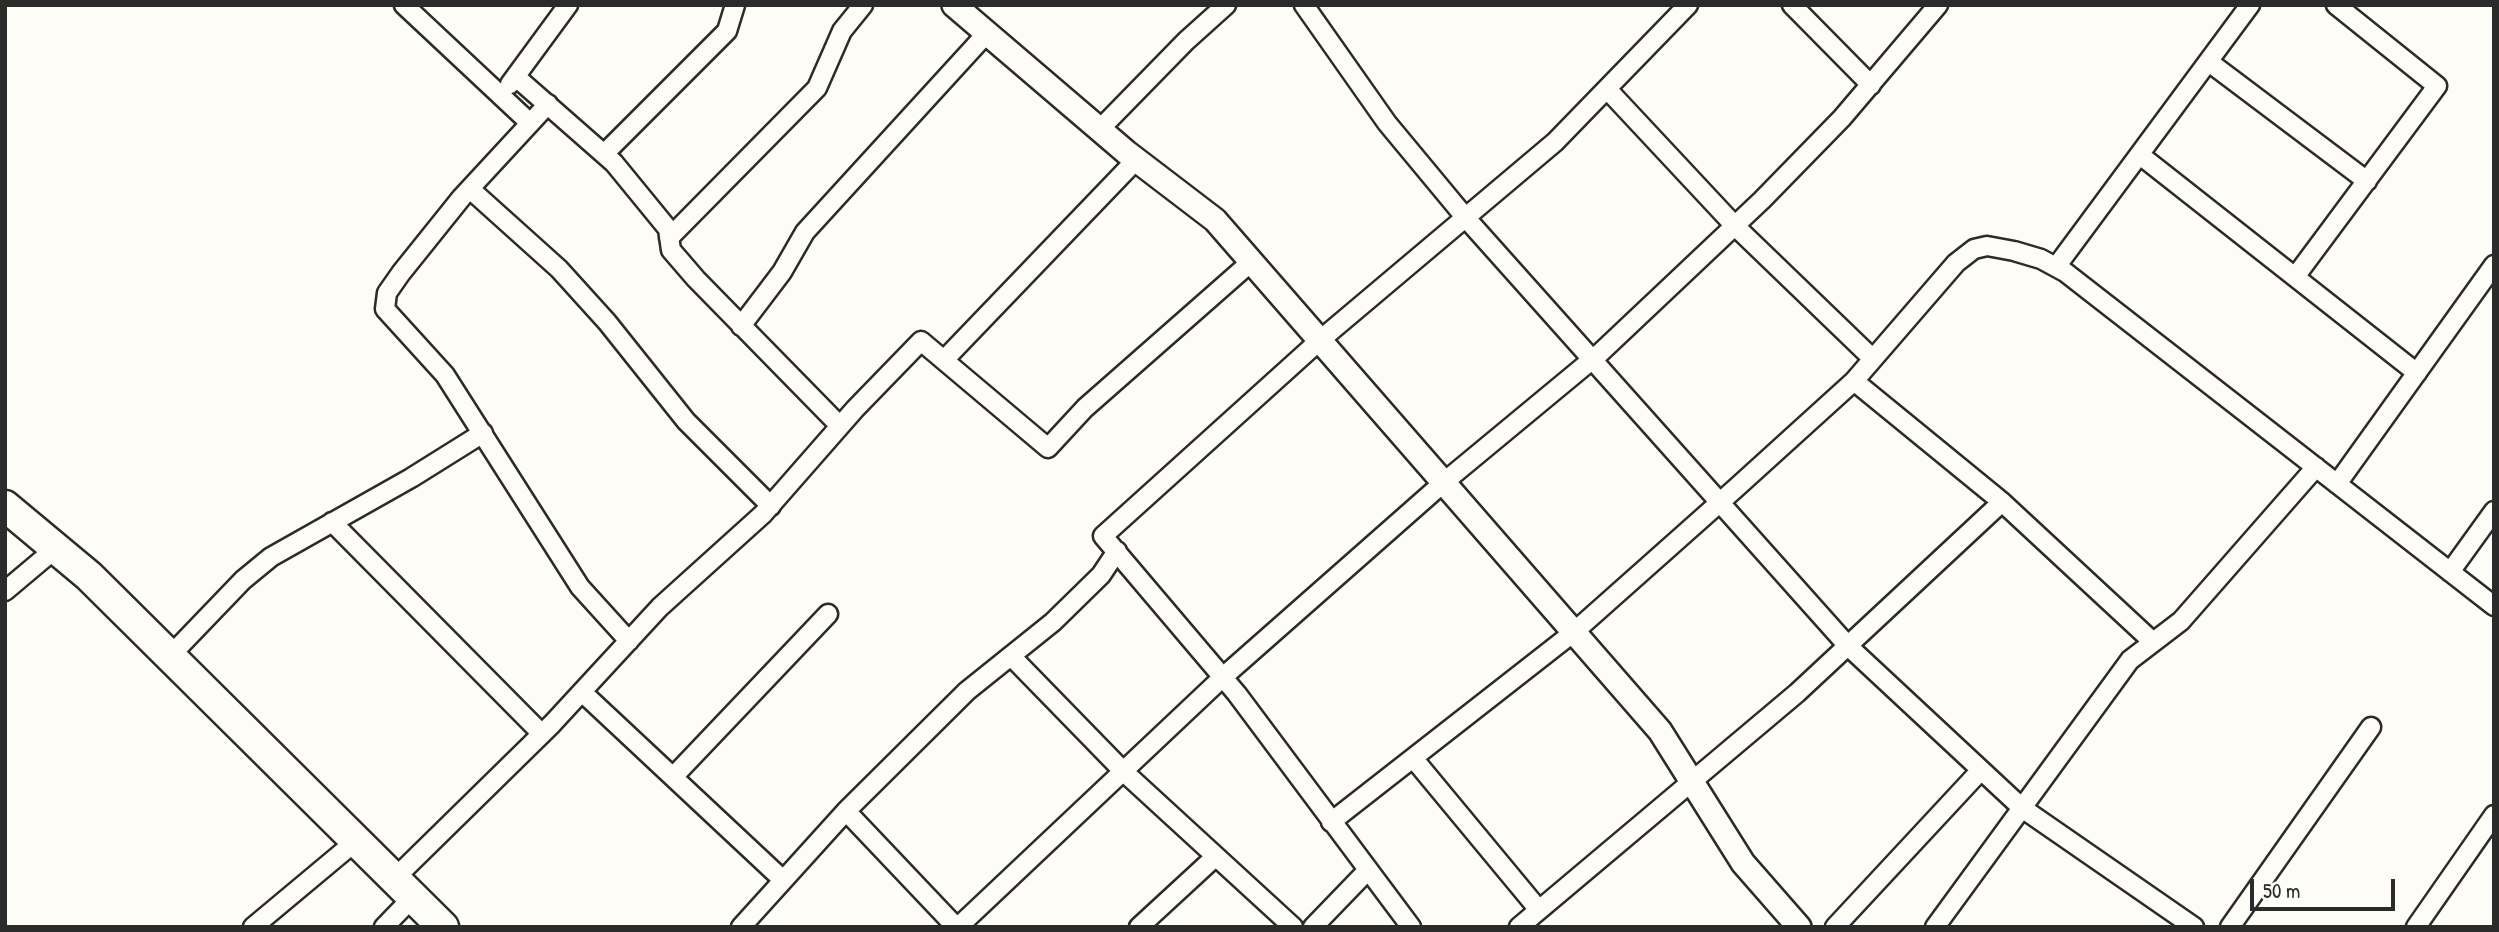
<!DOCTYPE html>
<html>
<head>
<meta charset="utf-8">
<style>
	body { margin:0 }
	#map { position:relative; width:2499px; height:932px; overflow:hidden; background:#fdfcf7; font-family:"Patrick Hand",sans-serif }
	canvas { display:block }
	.frame { position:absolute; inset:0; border:7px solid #2b2b2b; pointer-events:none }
	.scale { position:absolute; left:2250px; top:879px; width:145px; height:32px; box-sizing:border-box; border:4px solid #2b2b2b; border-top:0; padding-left:9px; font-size:21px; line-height:24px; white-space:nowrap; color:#2b2b2b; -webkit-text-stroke:5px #fdfcf7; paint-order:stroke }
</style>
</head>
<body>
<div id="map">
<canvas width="2499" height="932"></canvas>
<div class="frame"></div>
<div class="scale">50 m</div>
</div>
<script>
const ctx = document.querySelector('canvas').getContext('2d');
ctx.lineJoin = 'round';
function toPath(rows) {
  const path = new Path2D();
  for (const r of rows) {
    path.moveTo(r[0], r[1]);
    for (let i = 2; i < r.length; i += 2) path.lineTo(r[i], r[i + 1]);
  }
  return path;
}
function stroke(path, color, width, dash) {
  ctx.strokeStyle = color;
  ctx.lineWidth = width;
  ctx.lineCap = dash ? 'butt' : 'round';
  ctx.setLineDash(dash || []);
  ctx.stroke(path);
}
const minor = toPath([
	[404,5,530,123],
	[1304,5,1387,123,1465,217,1848,646,2022,808,2194,927],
	[1792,5,1871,85],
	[2209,62,2367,181],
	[516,77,614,163,668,229,671,250,696,279,840,426],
	[510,84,568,5],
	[1607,89,1735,226,1873,359],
	[548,104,462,197,401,273,387,293,385,309,445,375,580,587,629,641],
	[1099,130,1186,41,1226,5],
	[604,154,727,31,735,5],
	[2140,155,2417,373],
	[470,189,559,269,607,322,686,421,771,506],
	[669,238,817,88,842,31,863,5],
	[2056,267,2250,5],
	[2295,277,2437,86,2336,5],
	[741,326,782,272,805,232,987,33],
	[944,360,1136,160],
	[1854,381,2002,502,2153,642],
	[2337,484,2494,265],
	[332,522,542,734],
	[2450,572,2494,511],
	[5,591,55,549],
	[1011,656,1124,772,1293,927],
	[169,657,243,580,271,557,411,478,483,433],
	[582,692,783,880],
	[1413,758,1539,910],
	[673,777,828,614],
	[846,811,956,927],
	[1331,822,1574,632,1736,488,1854,381,1956,263,1974,249,1987,246,2014,251,2041,259,2065,272,2494,606],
	[394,879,552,724,660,607,763,514,855,409,921,341,1048,448,1085,408,1251,262],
	[253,927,356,841],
	[384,927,413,897],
	[741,927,846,811,967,691,1053,622,1101,575,1117,551],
	[958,927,1223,677,1443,483,1600,353,1762,200,1842,118,1938,5],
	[1139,927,1215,857],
	[1313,927,1368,870],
	[1411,927,1237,694,1103,536,1319,341,1555,142,1688,5],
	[1519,927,1797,693,2002,502],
	[1835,927,1981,770],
	[1935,927,2130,660,2181,621,2316,467],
	[2230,927,2371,727],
	[2416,927,2494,815]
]);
const tertiary = toPath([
	[954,5,1126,152,1215,220,1660,731,1743,863,1799,927]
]);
const trunk = toPath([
	[5,506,89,576,443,927]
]);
stroke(minor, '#2b2b2b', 23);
stroke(tertiary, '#2b2b2b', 28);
stroke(trunk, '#2b2b2b', 35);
stroke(minor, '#fdfcf7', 18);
stroke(tertiary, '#fdfcf7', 23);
stroke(trunk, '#fdfcf7', 30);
</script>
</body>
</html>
